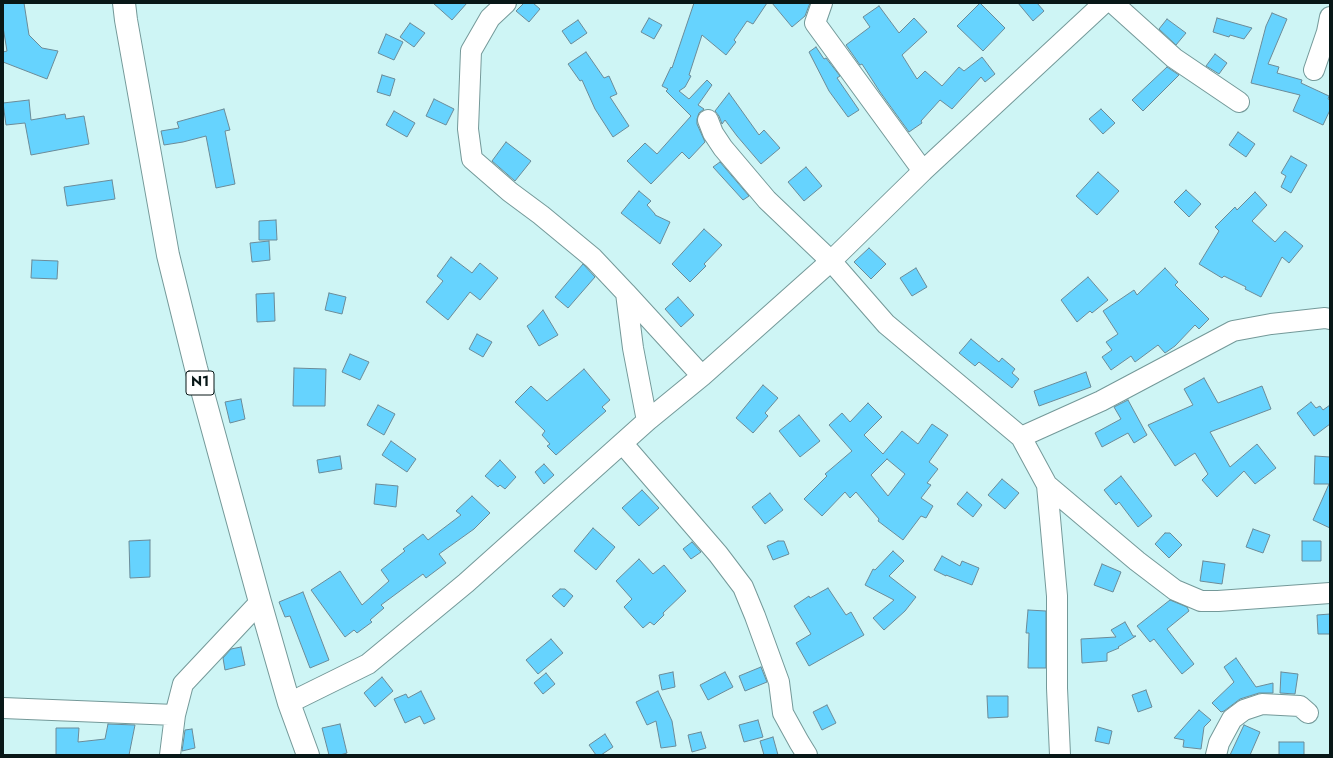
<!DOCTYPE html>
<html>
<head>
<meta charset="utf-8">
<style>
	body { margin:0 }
	#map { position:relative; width:1333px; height:758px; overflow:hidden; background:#cef5f5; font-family:Jost,sans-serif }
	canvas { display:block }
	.frame { position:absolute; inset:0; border:4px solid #081717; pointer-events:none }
</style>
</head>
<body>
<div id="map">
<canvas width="1333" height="758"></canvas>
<div class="frame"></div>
</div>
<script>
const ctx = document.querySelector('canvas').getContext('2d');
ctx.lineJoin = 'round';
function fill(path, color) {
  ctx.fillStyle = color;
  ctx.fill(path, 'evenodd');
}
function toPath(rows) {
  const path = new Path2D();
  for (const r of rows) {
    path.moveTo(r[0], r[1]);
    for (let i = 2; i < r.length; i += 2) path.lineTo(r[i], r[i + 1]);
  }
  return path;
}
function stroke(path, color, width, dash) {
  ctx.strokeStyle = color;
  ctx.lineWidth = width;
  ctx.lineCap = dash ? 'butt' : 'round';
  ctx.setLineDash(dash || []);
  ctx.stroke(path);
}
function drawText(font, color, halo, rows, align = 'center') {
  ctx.font = font + ' Jost,sans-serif';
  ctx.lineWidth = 3.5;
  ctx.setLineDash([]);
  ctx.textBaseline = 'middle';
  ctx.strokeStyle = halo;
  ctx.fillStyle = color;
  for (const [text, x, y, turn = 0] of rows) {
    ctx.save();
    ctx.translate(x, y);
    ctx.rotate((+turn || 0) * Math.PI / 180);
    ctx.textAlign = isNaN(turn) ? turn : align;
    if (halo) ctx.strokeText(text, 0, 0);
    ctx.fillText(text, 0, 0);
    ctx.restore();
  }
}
const building = toPath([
	[3,3,24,3,29,35,42,48,58,51,47,79,3,62,3,52,7,51,3,27,3,3],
	[433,3,467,3,452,20,433,3],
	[524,3,533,3,540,9,529,22,516,11,524,3],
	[694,3,767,3,753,24,747,21,734,40,736,42,726,55,702,35,689,75,691,76,685,87,679,91,689,99,707,80,712,85,698,105,704,109,699,113,697,119,697,124,705,142,689,159,682,152,651,184,627,161,645,143,657,154,691,116,666,91,668,89,662,86,671,67,672,68,694,3],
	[772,3,810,3,805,16,792,27,772,3],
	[980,3,1005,28,983,51,957,26,980,3],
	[1018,3,1037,3,1044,11,1033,21,1018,3],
	[879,6,899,33,914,18,927,32,902,55,917,79,925,71,942,86,959,67,964,71,982,57,995,74,985,82,981,77,952,109,940,100,921,121,922,123,909,132,880,92,862,64,860,65,846,45,870,27,863,17,879,6],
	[1272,13,1287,19,1268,64,1279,67,1277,73,1302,80,1301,83,1329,96,1328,99,1330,100,1330,110,1323,125,1293,111,1300,95,1251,83,1266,26,1272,13],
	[649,18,662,25,654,39,641,32,649,18],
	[1217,18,1252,28,1244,39,1230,35,1229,37,1213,32,1217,18],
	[1167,19,1186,33,1176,45,1159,29,1167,19],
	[578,20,587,33,571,44,562,31,578,20],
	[410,23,425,33,414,47,400,37,410,23],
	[386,34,403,42,394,60,378,53,386,34],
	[816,47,824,59,826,58,840,76,837,78,859,110,848,117,829,91,809,52,816,47],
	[586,52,604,78,609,76,617,94,610,97,629,126,613,137,595,109,582,80,580,81,568,64,586,52],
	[1215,54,1227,63,1219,74,1206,66,1215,54],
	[1167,67,1179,75,1143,111,1132,100,1167,67],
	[382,75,395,79,390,96,377,92,382,75],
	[729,93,759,135,764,130,780,148,761,164,737,136,725,120,722,124,719,116,715,111,729,93],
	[434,99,454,109,446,125,426,116,434,99],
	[29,100,31,120,65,114,66,119,84,116,89,144,31,155,25,123,6,125,3,103,29,100],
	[224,109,230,130,225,131,235,184,216,188,206,136,183,142,164,145,161,131,179,128,177,122,224,109],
	[1101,109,1115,123,1103,134,1089,119,1101,109],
	[394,111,415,123,407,137,386,125,394,111],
	[1238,132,1255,144,1246,157,1229,145,1238,132],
	[506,142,531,161,515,181,492,161,506,142],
	[1291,156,1307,165,1291,193,1281,187,1286,176,1281,173,1291,156],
	[720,162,749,196,743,200,713,167,720,162],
	[806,167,822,186,804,201,788,182,806,167],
	[1098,172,1119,191,1097,215,1076,196,1098,172],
	[112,180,115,199,67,206,64,187,112,180],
	[1186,190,1201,204,1189,217,1174,202,1186,190],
	[639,191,651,201,647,205,655,214,655,215,670,222,660,244,621,213,639,191],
	[1255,192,1267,205,1252,221,1275,242,1285,231,1303,246,1289,263,1282,257,1261,297,1245,289,1246,287,1224,276,1222,278,1199,264,1219,231,1215,227,1235,207,1237,210,1255,192],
	[276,220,277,240,259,240,259,221,276,220],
	[704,229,722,245,704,264,706,266,690,282,672,264,704,229],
	[269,241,270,260,252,262,250,243,269,241],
	[869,248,886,264,871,279,854,262,869,248],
	[451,257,472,273,480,263,498,278,480,300,470,292,448,320,426,302,443,281,437,276,451,257],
	[32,260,58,261,57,279,31,278,32,260],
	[583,264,595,277,568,308,555,297,583,264],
	[916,268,927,287,912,296,900,278,916,268],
	[1165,268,1178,282,1175,285,1209,319,1199,329,1195,325,1175,346,1165,353,1158,345,1135,362,1131,356,1111,370,1102,357,1112,350,1106,342,1118,334,1103,311,1134,290,1137,295,1165,268],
	[1088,277,1108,300,1092,313,1090,311,1077,322,1061,300,1088,277],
	[274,293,275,321,257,322,256,294,274,293],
	[329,293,346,297,342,314,325,310,329,293],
	[678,297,694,315,681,327,665,309,678,297],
	[543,310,558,335,539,346,527,326,531,323,543,310],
	[477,334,492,342,483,357,469,349,477,334],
	[971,339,999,362,1002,358,1015,369,1012,373,1019,379,1012,388,979,362,975,366,959,353,971,339],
	[350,354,369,362,360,380,342,372,350,354],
	[294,368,326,369,325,406,293,406,294,368],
	[584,369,610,400,602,407,606,411,556,455,547,446,550,444,542,435,545,431,515,402,531,386,547,401,584,369],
	[1086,372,1091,387,1039,406,1034,391,1086,372],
	[1204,378,1218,403,1262,386,1271,409,1210,432,1230,467,1257,444,1276,468,1255,484,1244,471,1217,497,1202,480,1208,474,1195,453,1175,466,1148,425,1193,405,1184,389,1204,378],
	[763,385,778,398,765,413,768,416,753,433,736,418,763,385],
	[241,399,245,419,230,423,225,402,241,399],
	[1128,400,1147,435,1134,443,1128,433,1102,447,1095,433,1121,419,1114,407,1128,400],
	[1311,402,1316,408,1320,406,1323,410,1330,405,1330,424,1314,436,1297,413,1311,402],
	[868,403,882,417,864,435,883,454,902,431,918,444,932,424,948,435,929,462,938,469,927,483,931,485,921,498,933,506,926,518,921,516,903,540,878,521,879,519,856,492,850,498,845,492,822,516,804,499,827,476,825,474,852,451,829,425,842,413,850,422,868,403],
	[887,459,905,474,888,496,871,475,887,459],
	[378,405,395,414,384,435,367,425,378,405],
	[799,415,820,441,800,457,779,431,799,415],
	[391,441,416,459,407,472,382,455,391,441],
	[340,456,342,469,319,473,317,460,340,456],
	[1315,456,1330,457,1330,528,1313,520,1329,484,1314,484,1315,456],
	[500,460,516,477,505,489,500,485,498,487,485,476,500,460],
	[544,464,554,475,544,484,535,472,544,464],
	[1121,476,1152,516,1138,527,1119,502,1116,505,1104,490,1121,476],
	[1002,479,1019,493,1005,509,988,495,1002,479],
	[376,484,398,486,396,507,374,504,376,484],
	[642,490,659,508,639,526,622,508,642,490],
	[967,492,982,505,973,517,957,504,967,492],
	[770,493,783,510,765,524,752,507,770,493],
	[472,496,490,513,474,529,439,554,446,563,426,578,423,574,381,605,384,608,370,620,372,622,357,633,354,630,345,637,311,590,340,571,362,605,389,581,381,570,405,551,403,549,423,534,428,540,461,515,456,511,472,496],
	[593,528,615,547,596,570,574,551,593,528],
	[1253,529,1270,535,1263,553,1246,547,1253,529],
	[1165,533,1170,533,1182,545,1169,558,1155,544,1165,533],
	[150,540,150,577,130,578,129,541,150,540],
	[778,541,784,541,789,554,773,560,767,546,778,541],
	[1302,541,1321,541,1321,561,1302,561,1302,541],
	[692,542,701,552,691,559,683,549,692,542],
	[893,551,904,561,889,576,916,597,905,611,884,630,873,618,894,600,865,585,873,569,875,570,893,551],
	[942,556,960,566,962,561,979,568,972,585,946,575,946,576,934,570,942,556],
	[639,559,653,574,664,565,686,591,663,613,664,615,654,625,650,622,643,628,624,607,632,599,616,581,639,559],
	[1203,561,1225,564,1222,584,1200,581,1203,561],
	[1102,564,1121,572,1113,592,1094,585,1102,564],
	[828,588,846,615,851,612,864,635,809,666,796,643,811,634,794,606,809,596,810,598,828,588],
	[560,589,565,589,573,596,564,607,552,596,560,589],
	[303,592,329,660,310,668,290,616,285,617,279,602,303,592],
	[1170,600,1187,607,1189,611,1167,629,1194,664,1182,674,1154,639,1150,642,1137,626,1170,600],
	[1028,610,1046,611,1046,668,1028,668,1029,633,1026,633,1028,610],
	[1330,614,1330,634,1318,634,1317,615,1330,614],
	[1125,622,1133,636,1136,636,1118,647,1119,648,1107,653,1107,661,1082,663,1081,639,1116,637,1111,630,1125,622],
	[551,639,563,653,538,674,526,660,551,639],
	[241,647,245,665,225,670,223,658,231,649,241,647],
	[1236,658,1256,687,1273,683,1273,693,1259,693,1240,699,1224,711,1221,712,1212,703,1234,682,1224,667,1236,658],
	[761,667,767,682,745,691,739,676,761,667],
	[673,672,675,687,662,690,659,675,673,672],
	[725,672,733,687,708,700,700,685,725,672],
	[1281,672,1298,674,1295,694,1280,693,1281,672],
	[546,673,555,684,543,694,534,683,546,673],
	[382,677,393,691,375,707,364,693,382,677],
	[1146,690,1152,707,1138,712,1132,695,1146,690],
	[421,691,435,719,424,724,420,716,405,723,394,699,406,694,408,698,421,691],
	[658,691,672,721,676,746,661,748,656,721,647,725,636,702,658,691],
	[987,696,1008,696,1008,717,988,718,987,696],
	[827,705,836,723,822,730,813,712,827,705],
	[1199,710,1211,720,1204,727,1201,749,1183,747,1184,740,1174,738,1199,710],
	[758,720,763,737,744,742,739,725,758,720],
	[108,724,135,725,129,755,56,755,56,728,79,728,78,742,105,739,108,724],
	[340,724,347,753,340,755,329,755,322,728,340,724],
	[1244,725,1260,732,1250,755,1230,755,1244,725],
	[1098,727,1112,731,1109,744,1095,741,1098,727],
	[192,729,195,748,182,751,185,730,192,729],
	[701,732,706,748,692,752,688,735,701,732],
	[605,734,613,747,601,755,596,755,589,745,605,734],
	[773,737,778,755,764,755,760,741,773,737],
	[1279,742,1304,742,1304,755,1279,755,1279,742]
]);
fill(building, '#66d3fe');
stroke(building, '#6b8b98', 1);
const minor = toPath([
	[506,3,490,18,471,51,468,129,472,159,510,192,541,215,593,258,626,293],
	[822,3,815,23,923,171],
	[1113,3,1174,58,1239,102],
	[1314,70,1327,32,1330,17],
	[708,120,713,133,723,148,767,200,831,261,886,324,1021,437,1047,485,1137,561,1175,590,1201,601,1218,601,1330,593],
	[647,421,633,348,626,293,702,376],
	[1021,437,1101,401,1233,331,1271,324,1325,318,1330,319],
	[623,444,718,554,743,587,755,616,779,682,783,713,799,742,807,755],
	[1047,485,1057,596,1057,688,1060,755],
	[289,703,368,664,466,583,647,421,702,376,831,261,923,171,1104,3],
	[3,708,175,715],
	[170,755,175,715,183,684,260,602],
	[1216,755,1219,743,1232,719,1244,710,1262,704,1300,706,1308,713]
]);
const highway = toPath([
	[124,3,126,20,168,255,196,368,260,602,289,703,308,755]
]);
stroke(minor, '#749999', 22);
stroke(highway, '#749999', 24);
stroke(minor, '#fff', 20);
stroke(highway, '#fff', 22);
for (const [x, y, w] of [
	[200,383,28]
]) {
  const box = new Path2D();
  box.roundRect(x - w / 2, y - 12, w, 24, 3);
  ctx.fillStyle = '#fff';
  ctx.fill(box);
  stroke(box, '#081717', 1);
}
drawText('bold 14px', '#081717', null, [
	["N1",200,383]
]);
</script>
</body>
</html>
